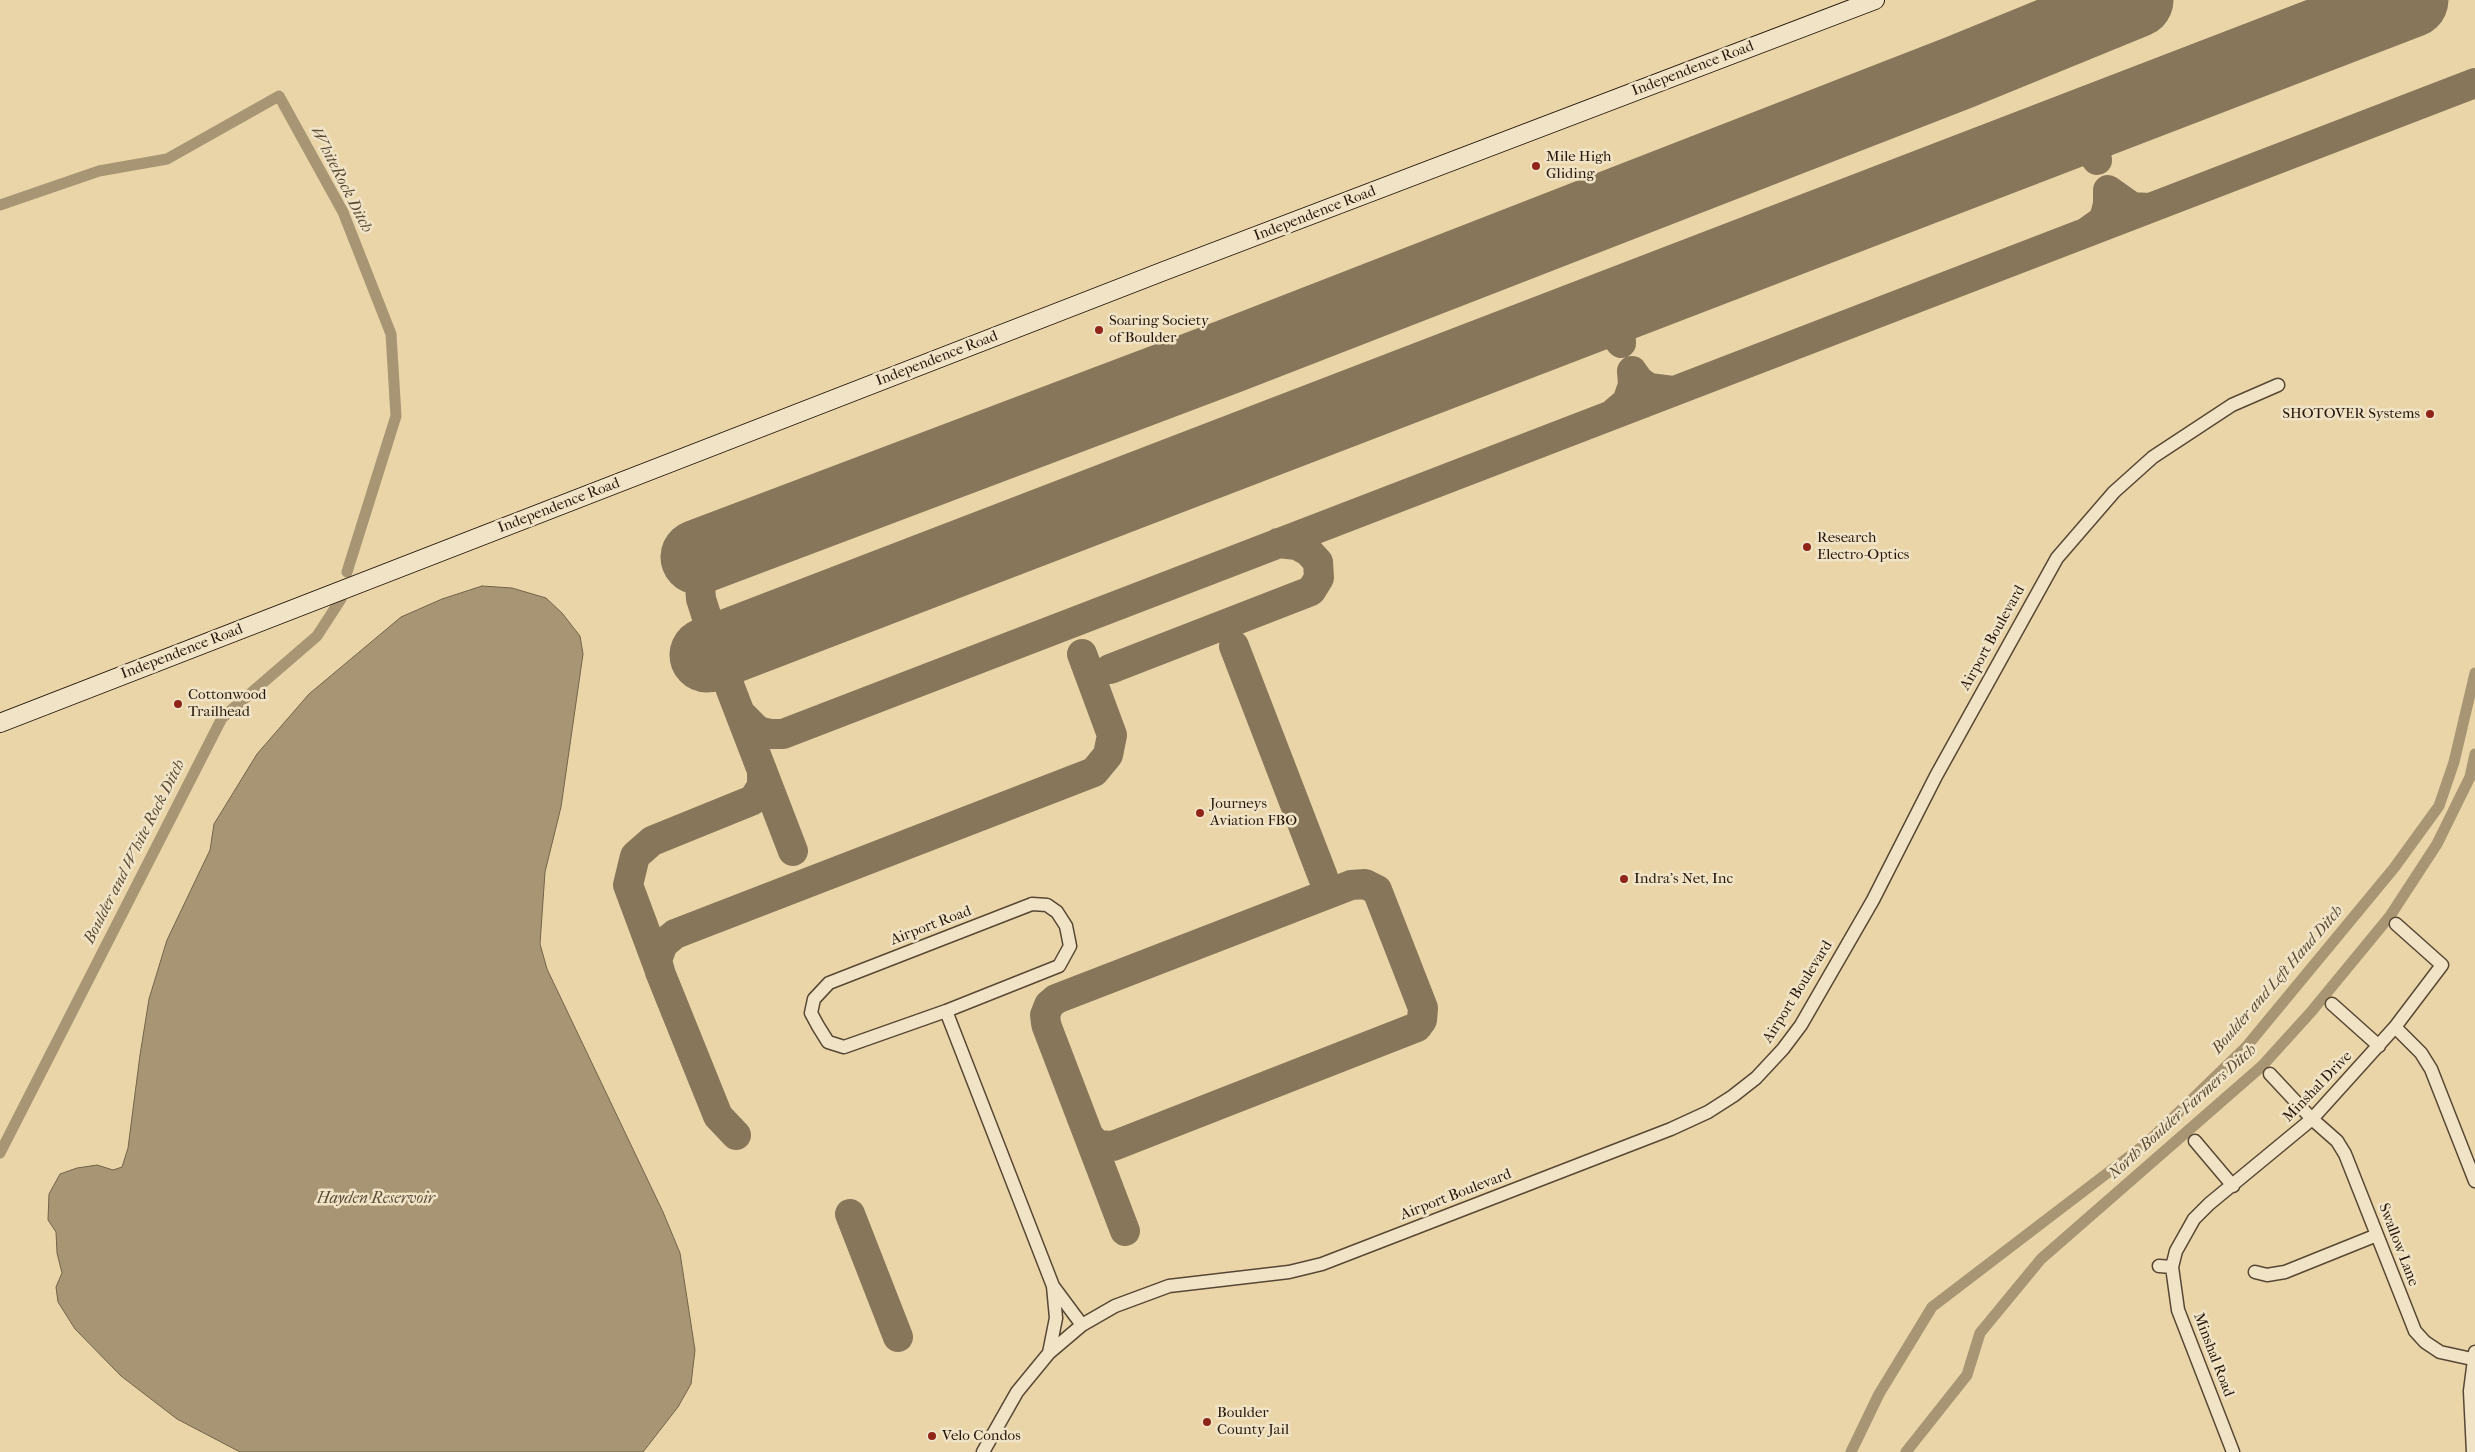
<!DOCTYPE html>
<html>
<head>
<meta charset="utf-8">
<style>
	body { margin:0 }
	canvas { display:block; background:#e9d5a8 }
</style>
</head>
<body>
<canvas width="2475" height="1452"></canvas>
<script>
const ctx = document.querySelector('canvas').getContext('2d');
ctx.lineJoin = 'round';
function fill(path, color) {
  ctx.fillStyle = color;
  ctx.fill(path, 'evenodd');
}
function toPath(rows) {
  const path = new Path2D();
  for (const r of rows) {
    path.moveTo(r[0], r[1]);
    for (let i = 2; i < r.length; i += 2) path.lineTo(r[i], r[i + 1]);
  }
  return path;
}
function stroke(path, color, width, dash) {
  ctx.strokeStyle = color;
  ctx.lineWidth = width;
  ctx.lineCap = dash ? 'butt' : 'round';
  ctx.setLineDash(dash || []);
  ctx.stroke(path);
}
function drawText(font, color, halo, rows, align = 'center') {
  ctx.font = font + ' "IM FELL French Canon",serif';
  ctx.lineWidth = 5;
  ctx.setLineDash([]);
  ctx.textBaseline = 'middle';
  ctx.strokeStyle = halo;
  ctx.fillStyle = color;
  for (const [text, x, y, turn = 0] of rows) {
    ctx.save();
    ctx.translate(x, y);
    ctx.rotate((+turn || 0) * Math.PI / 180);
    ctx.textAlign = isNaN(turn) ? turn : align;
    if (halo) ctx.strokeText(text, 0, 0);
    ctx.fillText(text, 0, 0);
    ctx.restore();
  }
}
const water = toPath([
	[482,586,512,588,546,598,562,613,580,636,583,654,561,807,545,872,540,944,547,969,663,1212,680,1253,695,1350,691,1384,678,1407,643,1452,240,1452,177,1419,121,1376,75,1329,58,1302,56,1287,62,1273,57,1253,56,1232,48,1220,49,1194,60,1174,77,1168,97,1165,113,1170,122,1167,128,1148,140,1055,149,999,167,940,210,850,214,824,257,754,309,694,401,617,442,599,482,586]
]);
fill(water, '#a79573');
stroke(water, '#74634a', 1);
stroke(toPath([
	[0,205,99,171,167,159,279,96,343,212,391,334,396,416,347,572],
	[0,1153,222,718,317,636,341,599],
	[1851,1452,1879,1394,1932,1307,2148,1142,2246,1047,2394,868,2439,806,2454,762,2475,673],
	[1906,1452,1967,1375,1980,1333,2041,1259,2262,1066,2311,1012,2390,916,2437,844,2470,777,2475,754]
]), '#a79573', 11);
stroke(toPath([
	[2047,140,2061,138,2080,142,2089,149,2097,160,2095,146,2100,130,2103,124,2119,112],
	[2087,232,2101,222,2105,216,2108,204,2108,190,2132,207,2149,208],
	[1573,322,1599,323,1609,328,1621,343,1620,323,1625,312,1643,295],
	[1613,414,1627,402,1633,385,1632,371,1639,381,1649,388,1673,391],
	[698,557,701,599,726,677],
	[755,637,737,650,731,659,726,677,793,851],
	[1234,646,1323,877],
	[1110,669,1311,591,1319,578,1318,562,1308,551,1297,545,1278,543],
	[741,714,758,731,771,734,783,734,2475,83],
	[660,971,628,885,635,856,652,841,753,800,762,786,762,770],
	[736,1135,718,1116,660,972,657,960,663,944,675,934,1094,772,1108,755,1112,735,1082,654],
	[1089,1136,1097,1145,1113,1146,1417,1027,1422,1020,1423,1008,1377,890,1365,884,1351,885,1056,999,1049,1005,1045,1015,1046,1023,1047,1027,1101,1168,1125,1231],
	[850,1214,898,1337]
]), '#88765a', 30);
stroke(toPath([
	[698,557,1230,356,1960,72,2136,0],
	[707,655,2411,0]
]), '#88765a', 75);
const street = toPath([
	[1032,904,1047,905,1057,912,1066,926,1070,946,1059,966,946,1011,844,1047,828,1042,818,1026,811,1013,814,999,829,983,1032,904],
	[2332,1004,2379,1046],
	[946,1011,1053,1286,1082,1325],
	[2395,1027,2421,1053,2431,1069,2475,1181],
	[2270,1074,2312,1119,2337,1141,2345,1154,2415,1331,2425,1342,2440,1352,2472,1359],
	[2195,1141,2233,1186],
	[2159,1266,2172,1267],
	[2255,1272,2267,1275,2285,1272,2377,1235],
	[1049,1353,1056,1318,1053,1286],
	[983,1452,1017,1392,1049,1353,1082,1325,1115,1306,1169,1286,1289,1272,1322,1264,1671,1129,1708,1112,1733,1096,1756,1078,1783,1049,1801,1025,1873,900,1936,776,2057,558,2114,492,2153,457,2232,405,2278,385],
	[2233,1452,2178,1310,2172,1267,2176,1251,2194,1219,2209,1204,2312,1119,2395,1027,2442,965,2396,924],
	[2473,1452,2470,1391,2475,1352]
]);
const secondary = toPath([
	[0,723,1164,271,1875,0]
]);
stroke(street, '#584734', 15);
stroke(secondary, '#27180d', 20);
stroke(street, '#f1e4c6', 12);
stroke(secondary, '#f1e4c6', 18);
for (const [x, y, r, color] of [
	[1536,166,5,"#8f2418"],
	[1099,330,5,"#8f2418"],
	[2430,414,5,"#8f2418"],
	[1807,547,5,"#8f2418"],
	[178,704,5,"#8f2418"],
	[1200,813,5,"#8f2418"],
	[1624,879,5,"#8f2418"],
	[1207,1422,5,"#8f2418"],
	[932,1436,5,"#8f2418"]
]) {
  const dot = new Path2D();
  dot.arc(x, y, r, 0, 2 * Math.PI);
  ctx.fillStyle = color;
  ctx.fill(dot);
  stroke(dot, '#f1e4c6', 2);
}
drawText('15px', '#27180d', '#f1e4c6', [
	["Independence Road",1693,69,-21],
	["Independence Road",1315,214,-21],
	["Independence Road",937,359,-21],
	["Independence Road",559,506,-21],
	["Airport Boulevard",1993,638,-61],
	["Independence Road",182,652,-21],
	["Airport Road",931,926,-21],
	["Airport Boulevard",1798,992,-58],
	["Minshal Drive",2318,1087,-46],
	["Airport Boulevard",1456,1195,-21],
	["Swallow Lane",2398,1245,69],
	["Minshal Road",2213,1355,69]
]);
drawText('15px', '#27180d', '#f1e4c6', [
	["Mile High",1546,157],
	["Gliding",1546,174],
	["Soaring Society",1109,321],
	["of Boulder",1109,338],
	["SHOTOVER Systems",2420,414,"right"],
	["Research",1817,538],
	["Electro-Optics",1817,555],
	["Cottonwood",188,695],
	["Trailhead",188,712],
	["Journeys",1210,804],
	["Aviation FBO",1210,821],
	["Indra's Net, Inc",1634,879],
	["Boulder",1217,1413],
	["County Jail",1217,1430],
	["Velo Condos",942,1436]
], 'left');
drawText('italic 16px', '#5a4a36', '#f1e4c6', [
	["WhiteRock Ditch",341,180,63],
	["Boulder and White Rock Ditch",135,852,-63],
	["Boulder and Left Hand Ditch",2278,980,-49],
	["North Boulder Farmers Ditch",2183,1112,-42],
	["Hayden Reservoir",376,1199]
]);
</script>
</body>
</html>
